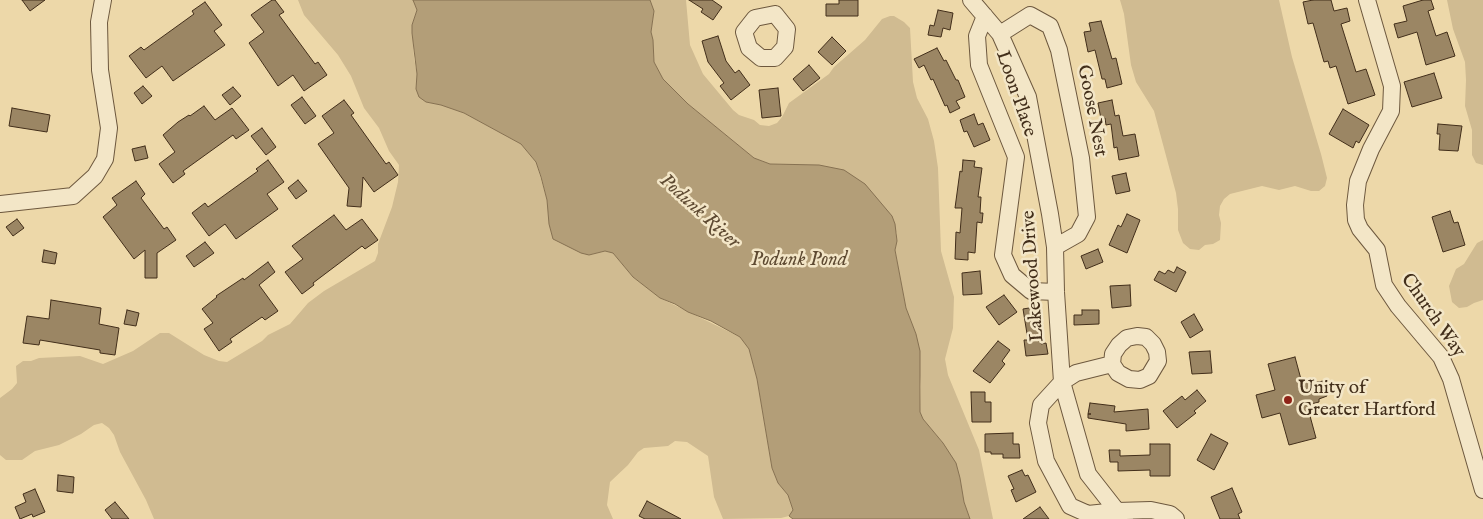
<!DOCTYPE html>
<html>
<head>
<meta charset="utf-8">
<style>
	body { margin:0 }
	canvas { display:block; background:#edd8a9 }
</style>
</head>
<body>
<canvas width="1483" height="519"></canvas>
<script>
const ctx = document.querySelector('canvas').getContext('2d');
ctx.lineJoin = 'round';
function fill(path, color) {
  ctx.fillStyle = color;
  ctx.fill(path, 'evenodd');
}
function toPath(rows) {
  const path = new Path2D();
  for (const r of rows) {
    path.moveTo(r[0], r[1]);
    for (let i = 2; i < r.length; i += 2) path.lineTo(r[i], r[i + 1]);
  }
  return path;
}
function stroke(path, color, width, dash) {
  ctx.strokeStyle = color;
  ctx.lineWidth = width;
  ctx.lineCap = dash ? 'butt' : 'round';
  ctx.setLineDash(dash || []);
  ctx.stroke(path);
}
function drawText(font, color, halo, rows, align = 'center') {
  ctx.font = font + ' "IM FELL English",serif';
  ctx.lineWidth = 5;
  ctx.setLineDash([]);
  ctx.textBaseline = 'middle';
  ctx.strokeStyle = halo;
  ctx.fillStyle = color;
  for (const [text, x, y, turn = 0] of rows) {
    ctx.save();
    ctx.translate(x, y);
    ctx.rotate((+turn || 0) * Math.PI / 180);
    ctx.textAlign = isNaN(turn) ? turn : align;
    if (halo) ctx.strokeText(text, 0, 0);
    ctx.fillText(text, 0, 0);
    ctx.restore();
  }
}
fill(toPath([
	[298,0,413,0,417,10,412,25,414,58,417,74,416,89,426,102,441,105,464,113,521,144,536,162,547,200,549,224,590,255,605,251,613,253,633,277,660,298,740,337,749,349,757,379,772,468,778,483,788,495,793,510,789,516,781,518,723,519,714,497,708,456,687,442,675,441,668,446,644,448,638,452,628,465,610,482,607,505,613,519,154,519,146,500,120,452,114,435,109,428,102,423,94,425,81,434,59,445,35,451,22,460,6,460,0,455,0,398,12,389,17,383,16,366,23,361,31,361,39,358,80,356,103,364,133,351,160,333,169,333,204,355,219,361,227,362,262,341,268,335,290,324,308,303,324,291,375,261,378,253,378,244,392,207,398,182,399,165,389,151,379,128,364,108,351,76,338,55,304,15],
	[650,0,686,0,690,45,703,74,733,110,739,115,754,120,760,125,769,126,777,123,782,117,789,103,829,74,834,67,865,40,882,19,890,16,894,16,904,22,910,28,913,82,917,98,928,119,934,141,938,168,941,251,954,297,953,328,945,359,948,375,979,450,993,519,970,519,964,502,960,478,943,443,923,419,920,412,921,386,916,334,906,308,895,250,897,233,819,165,770,164,754,158,688,104,663,79,654,62,653,40,651,32,654,11],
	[1120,0,1279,0,1292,57,1321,154,1327,178,1325,186,1319,191,1311,191,1295,186,1279,190,1262,186,1230,194,1224,199,1220,206,1219,215,1221,223,1220,240,1213,244,1205,245,1199,250,1190,249,1183,243,1178,230,1178,209,1176,193,1154,111,1136,82,1131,65,1124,14],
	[1447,0,1483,0,1483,165,1476,163,1472,155,1472,130,1465,106,1466,80,1465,62,1453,29],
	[1483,240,1483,300,1474,303,1467,307,1459,308,1452,302,1449,286,1456,269,1464,264,1477,243]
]), '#d0bb91');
const water = toPath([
	[413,0,650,0,654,11,651,32,653,40,654,62,663,79,688,104,754,158,770,164,819,165,844,170,865,184,892,216,895,224,897,241,895,250,906,308,916,334,920,351,920,412,923,419,943,443,956,463,960,478,964,502,970,519,793,519,789,516,793,510,788,495,778,483,772,468,757,379,749,349,740,337,711,321,688,312,675,304,660,298,633,277,613,253,605,251,589,255,581,253,553,239,549,224,547,200,541,177,536,162,521,144,464,113,441,105,426,102,419,97,416,89,417,74,412,33,412,25,417,10,413,0]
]);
fill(water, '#b39e78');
stroke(water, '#867152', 1);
const building = toPath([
	[22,0,45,0,30,11,22,0],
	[272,0,275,0,284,12,279,15,315,64,318,62,327,75,304,91,293,75,278,86,249,43,264,32,251,15,272,0],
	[689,0,712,0,722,7,713,20,701,12,703,9,689,0],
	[839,0,858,0,858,16,826,16,826,4,839,4,839,0],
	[1313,0,1331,0,1334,11,1347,8,1350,21,1341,24,1356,72,1366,69,1375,95,1348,104,1336,66,1330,68,1328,61,1324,62,1313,23,1308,24,1303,2,1313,0],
	[1423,0,1431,0,1434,9,1428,11,1436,36,1447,32,1455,56,1426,65,1417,32,1398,38,1394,24,1407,21,1403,6,1423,0],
	[205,2,222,25,214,31,225,45,173,81,162,66,146,78,129,56,141,47,144,50,194,14,192,11,205,2],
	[938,10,953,13,950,30,943,28,941,37,928,35,930,25,934,26,938,10],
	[1101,21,1112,59,1116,58,1122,84,1107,88,1105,79,1102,79,1095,50,1088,52,1084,32,1091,31,1089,23,1101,21],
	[718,36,726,61,735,73,739,70,750,85,731,100,720,86,724,83,708,62,702,41,718,36],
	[832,37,846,51,832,65,818,52,832,37],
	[937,48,944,61,946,60,956,80,958,80,965,97,956,101,960,108,950,113,947,105,945,106,933,79,931,80,924,65,919,68,914,59,937,48],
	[809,65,820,78,803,91,793,79,809,65],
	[1434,73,1442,98,1412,107,1404,82,1434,73],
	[143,86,152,96,142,104,134,93,143,86],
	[233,87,241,96,230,105,222,95,233,87],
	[778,88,781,116,762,118,759,90,778,88],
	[302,97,316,116,305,124,291,105,302,97],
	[344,100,354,113,351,115,386,164,389,162,398,175,374,192,363,177,361,207,347,206,349,188,318,144,334,133,322,116,344,100],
	[1112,100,1115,116,1119,115,1123,136,1135,134,1139,156,1119,160,1117,147,1114,148,1111,124,1106,125,1105,118,1101,119,1098,103,1112,100],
	[204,106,215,120,232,108,249,130,236,139,233,135,183,171,185,174,173,183,159,164,175,152,163,135,178,122,189,115,190,116,204,106],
	[12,108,50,115,47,132,9,126,12,108],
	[1343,109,1369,125,1359,143,1356,141,1353,148,1329,134,1343,109],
	[974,114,978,125,983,123,990,140,974,147,967,131,964,132,960,120,974,114],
	[1438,124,1462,126,1458,151,1439,150,1440,134,1437,134,1438,124],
	[262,128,276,147,266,155,251,136,262,128],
	[145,146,148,158,135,161,132,149,145,146],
	[268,160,284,182,267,194,278,209,236,239,225,224,209,236,192,213,205,203,208,207,258,171,256,169,268,160],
	[963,160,975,161,974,167,982,168,978,197,981,197,980,213,983,213,982,223,977,222,975,253,968,252,968,260,955,259,956,232,960,233,962,208,955,208,960,171,962,172,963,160],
	[1126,173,1130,191,1116,194,1112,176,1126,173],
	[298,180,307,191,296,199,288,188,298,180],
	[136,181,145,194,141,198,164,229,167,227,176,240,157,253,157,278,145,278,145,250,134,259,103,217,117,205,112,198,136,181],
	[1450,211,1454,223,1458,222,1465,245,1443,252,1432,217,1450,211],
	[1127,214,1140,220,1127,253,1109,245,1118,225,1121,227,1127,214],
	[334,215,346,230,362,219,378,240,365,249,362,246,313,283,314,285,302,294,285,272,303,259,292,246,334,215],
	[17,219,24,228,13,236,6,227,17,219],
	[205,242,214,253,194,267,186,256,205,242],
	[1098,249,1103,262,1086,269,1081,256,1098,249],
	[44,250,57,253,55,264,42,262,44,250],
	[268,262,275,272,259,285,278,311,265,320,262,317,230,339,232,342,219,351,204,329,213,323,202,309,217,297,216,296,243,278,244,280,268,262],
	[1177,267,1186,272,1176,292,1154,280,1159,271,1165,274,1168,270,1174,273,1177,267],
	[980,271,982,294,963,295,962,273,980,271],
	[1130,285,1131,306,1112,308,1110,286,1130,285],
	[1004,295,1017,312,999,325,986,307,1004,295],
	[51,300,101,308,99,324,119,328,115,355,100,353,100,350,40,340,39,345,23,343,27,316,49,319,51,300],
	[1035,307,1041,344,1046,343,1048,354,1026,356,1024,340,1028,340,1023,309,1035,307],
	[127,310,139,313,136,326,124,324,127,310],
	[1082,310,1099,310,1099,324,1074,325,1074,315,1082,315,1082,310],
	[1194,314,1203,330,1190,338,1181,322,1194,314],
	[998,341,1010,350,1002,361,1005,364,990,383,973,371,998,341],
	[1210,351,1212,373,1192,374,1189,352,1210,351],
	[1295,357,1302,383,1312,380,1313,383,1323,381,1327,396,1319,399,1319,402,1307,405,1316,438,1289,445,1280,413,1262,418,1256,395,1275,390,1268,364,1295,357],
	[1197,390,1206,401,1194,411,1196,413,1177,428,1163,411,1182,396,1185,400,1197,390],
	[971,392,985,392,985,402,991,402,991,422,972,422,971,392],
	[1090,403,1115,406,1114,412,1148,409,1149,429,1126,431,1126,424,1088,418,1088,414,1091,414,1088,414,1090,403],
	[1013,433,1013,444,1019,444,1020,458,1003,458,1003,454,991,454,991,452,985,452,985,434,1013,433],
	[1211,434,1228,443,1214,470,1197,460,1211,434],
	[1150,444,1170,444,1170,476,1150,476,1150,470,1118,471,1118,462,1110,462,1109,450,1120,450,1120,456,1150,455,1150,444],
	[1022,470,1025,476,1028,475,1036,492,1016,502,1011,490,1014,489,1008,476,1022,470],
	[58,475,74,477,73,493,57,491,58,475],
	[1232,488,1242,512,1238,514,1240,519,1220,519,1211,497,1232,488],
	[35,489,45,512,33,517,32,514,20,519,15,507,26,502,23,494,35,489],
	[647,501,681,519,645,519,639,516,647,501],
	[115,502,129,519,112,519,105,510,115,502],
	[1040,507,1049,519,1023,519,1040,507]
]);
fill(building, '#9b8664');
stroke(building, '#422e1a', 1);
const minor = toPath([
	[971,0,1000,34,1028,97,1050,214,1055,247,1056,292,1062,382,1088,474,1117,511,1125,519],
	[1367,0,1392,86,1391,111,1371,149,1358,181,1355,205,1356,220,1360,229,1377,250,1384,285,1398,306,1441,357,1451,379,1483,490],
	[775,14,787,29,785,47,775,58,761,58,749,48,744,32,755,18,775,14],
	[985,16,977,36,979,65,1016,157,1003,255,1012,275,1031,291,1056,292],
	[1000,34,1030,15,1050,26,1059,50,1081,158,1087,217,1078,234,1055,247],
	[0,204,73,196,95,176,105,159,109,128,100,70,99,22,103,0],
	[1137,336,1146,337,1153,344,1157,352,1158,361,1149,376,1140,380,1129,379,1118,373,1112,364,1113,354,1119,345,1127,338,1137,336],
	[1112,364,1076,373,1062,382,1041,405,1038,423,1046,461,1070,506,1088,514,1117,511,1151,510,1170,514,1176,519]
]);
stroke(minor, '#6d583e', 18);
stroke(minor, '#f3e6c7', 16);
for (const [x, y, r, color] of [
	[1288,400,5,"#8f2418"]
]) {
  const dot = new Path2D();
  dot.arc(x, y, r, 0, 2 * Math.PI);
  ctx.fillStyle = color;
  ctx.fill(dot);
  stroke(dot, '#f3e6c7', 2);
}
drawText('19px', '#422e1a', '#f3e6c7', [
	["Loon Place",1015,94,71],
	["Goose Nest",1091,111,79],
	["Lakewood Drive",1034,276,-94],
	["Church Way",1432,316,55]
]);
drawText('19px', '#422e1a', '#f3e6c7', [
	["Unity of",1298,389],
	["Greater Hartford",1298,411]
], 'left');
drawText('italic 20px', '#5e4a32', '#f3e6c7', [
	["Podunk River",699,212,42],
	["Podunk Pond",799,261]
]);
</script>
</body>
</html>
